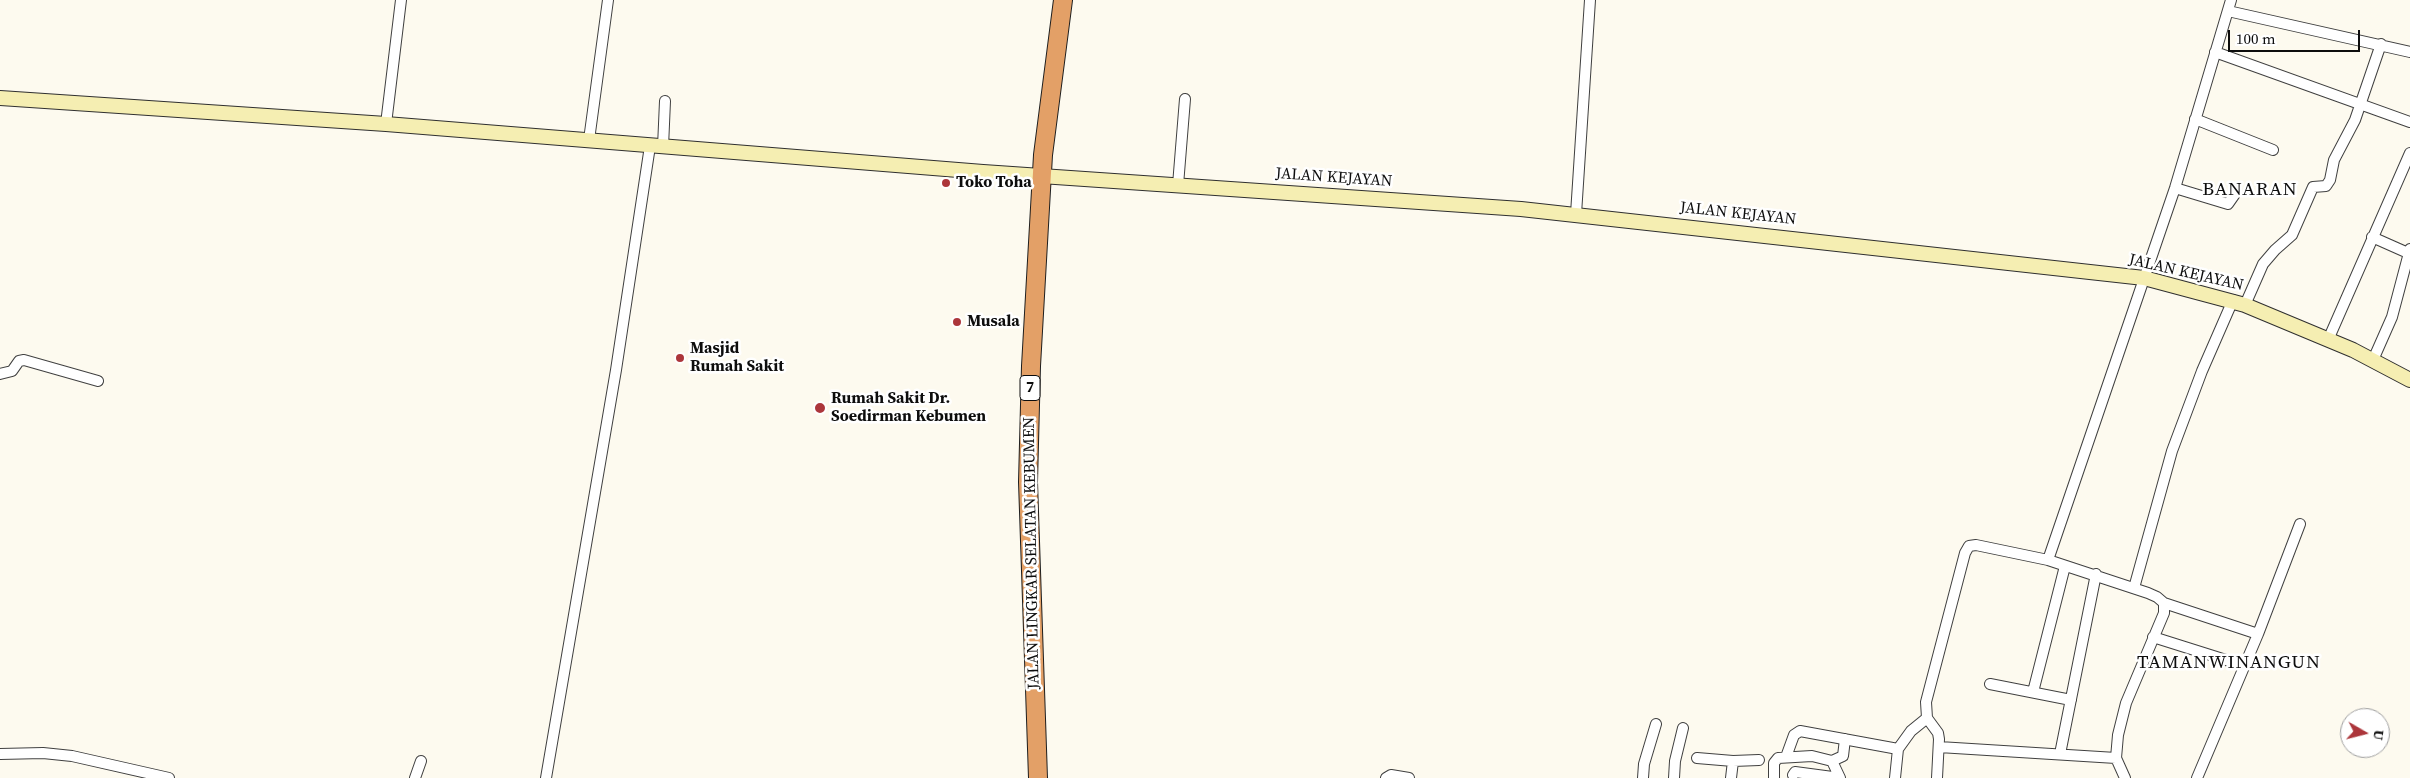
<!DOCTYPE html>
<html>
<head>
<meta charset="utf-8">
<style>
	body { margin:0 }
	#map { position:relative; width:2410px; height:778px; overflow:hidden; background:#fdfaef; font-family:"Source Serif 4",serif }
	canvas { display:block }
	.north { position:absolute; left:2340px; top:708px; width:50px; height:50px; box-sizing:border-box; background:#fff; border:1px solid #9e9e9e; border-radius:50%; rotate:98deg; font-size:14px; font-weight:700; line-height:20px; text-align:center; color:#0d0d0d }
	.north::after { content:''; display:block; margin:auto; width:18px; height:22px; background:#ac363b; clip-path:polygon(50% 0,100% 100%,50% 72%,0 100%) }
	.scale { position:absolute; left:2228px; top:30px; width:132px; height:22px; box-sizing:border-box; border:2px solid #0d0d0d; border-top:0; padding-left:6px; font-size:15px; line-height:18px; white-space:nowrap; color:#0d0d0d; -webkit-text-stroke:4px #fff; paint-order:stroke }
</style>
</head>
<body>
<div id="map">
<canvas width="2410" height="778"></canvas>
<div class="north">U</div>
<div class="scale">100 m</div>
</div>
<script>
const ctx = document.querySelector('canvas').getContext('2d');
ctx.lineJoin = 'round';
function toPath(rows) {
  const path = new Path2D();
  for (const r of rows) {
    path.moveTo(r[0], r[1]);
    for (let i = 2; i < r.length; i += 2) path.lineTo(r[i], r[i + 1]);
  }
  return path;
}
function stroke(path, color, width, dash) {
  ctx.strokeStyle = color;
  ctx.lineWidth = width;
  ctx.lineCap = dash ? 'butt' : 'round';
  ctx.setLineDash(dash || []);
  ctx.stroke(path);
}
function drawText(font, color, halo, rows, align = 'center') {
  ctx.font = font + ' "Source Serif 4",serif';
  ctx.lineWidth = 5;
  ctx.setLineDash([]);
  ctx.textBaseline = 'middle';
  ctx.strokeStyle = halo;
  ctx.fillStyle = color;
  for (const [text, x, y, turn = 0] of rows) {
    ctx.save();
    ctx.translate(x, y);
    ctx.rotate((+turn || 0) * Math.PI / 180);
    ctx.textAlign = isNaN(turn) ? turn : align;
    if (halo) ctx.strokeText(text, 0, 0);
    ctx.fillText(text, 0, 0);
    ctx.restore();
  }
}
const street = toPath([
	[2228,11,2410,52],
	[2215,52,2410,122],
	[2195,119,2273,150],
	[386,124,401,0],
	[589,140,608,0],
	[663,147,665,101],
	[1178,185,1185,99],
	[2175,188,2228,204,2235,194],
	[1576,214,1590,0],
	[2372,237,2408,253],
	[2245,305,2263,264,2275,250,2292,235,2313,187,2326,186,2330,180,2334,160,2355,120,2381,44],
	[2328,340,2410,153],
	[2373,360,2392,317,2410,249],
	[0,374,12,371,19,361,24,360,98,381],
	[2048,560,2148,593,2157,597,2164,603,2164,613,2126,703,2118,735,2116,758,2125,778],
	[2134,588,2172,451,2202,371,2233,300],
	[2164,603,2258,634],
	[2153,637,2245,666],
	[1990,684,2071,700],
	[2033,692,2065,566],
	[1939,747,2116,758],
	[0,754,43,753,72,756,169,778],
	[2060,754,2096,574],
	[1786,757,1794,735,1800,731,1898,749],
	[1697,758,1733,761,1759,760],
	[1832,761,1843,756,1845,739],
	[1793,775,1795,772,1840,778],
	[415,778,421,761],
	[546,778,616,370,650,146],
	[1386,778,1391,775,1409,778],
	[1643,778,1644,764,1656,724],
	[1674,778,1675,761,1683,728],
	[1731,778,1733,761],
	[1774,778,1774,763,1778,758,1812,756,1832,761,1840,778],
	[1895,778,1898,749,1911,731,1927,718],
	[1937,778,1939,739,1938,733,1927,718,1926,702,1965,553,1969,546,1976,545,2048,560,2175,188,2231,0],
	[2197,778,2258,634,2300,524]
]);
const secondary = toPath([
	[0,98,386,124,983,172,1521,209,2144,278,2245,305,2353,350,2410,380]
]);
const highway = toPath([
	[1038,778,1028,482,1031,366,1043,155,1063,0]
]);
stroke(street, '#404040', 12);
stroke(secondary, '#2f2f2f', 16);
stroke(highway, '#1e1e1e', 20);
stroke(street, '#fff', 10);
stroke(secondary, '#f5eeb2', 14);
stroke(highway, '#e3a067', 18);
for (const [x, y, r, color] of [
	[946,183,5,"#ac363b"],
	[957,322,5,"#ac363b"],
	[680,358,5,"#ac363b"],
	[820,408,6,"#ac363b"]
]) {
  const dot = new Path2D();
  dot.arc(x, y, r, 0, 2 * Math.PI);
  ctx.fillStyle = color;
  ctx.fill(dot);
  stroke(dot, '#fff', 2);
}
for (const [x, y, w] of [
	[1030,388,20]
]) {
  const box = new Path2D();
  box.roundRect(x - w / 2, y - 12.5, w, 25, 4);
  ctx.fillStyle = '#fff';
  ctx.fill(box);
  stroke(box, '#0d0d0d', 1);
}
drawText('bold 15px', '#0d0d0d', null, [
	["7",1030,388]
]);
drawText('16px', '#0d0d0d', '#fff', [
	["JALAN KEJAYAN",1334,178,4],
	["JALAN KEJAYAN",1738,214,6],
	["JALAN KEJAYAN",2186,273,13],
	["JALAN LINGKAR SELATAN KEBUMEN",1032,553,-91]
]);
drawText('bold 16px', '#0d0d0d', '#fff', [
	["Toko Toha",956,183],
	["Musala",967,322],
	["Masjid",690,349],
	["Rumah Sakit",690,367],
	["Rumah Sakit Dr.",831,399],
	["Soedirman Kebumen",831,417]
], 'left');
ctx.letterSpacing = '1px';
drawText('19px', '#0d0d0d', '#fff', [
	["BANARAN",2250,190],
	["TAMANWINANGUN",2229,663]
]);
ctx.letterSpacing = '0px';
</script>
</body>
</html>
